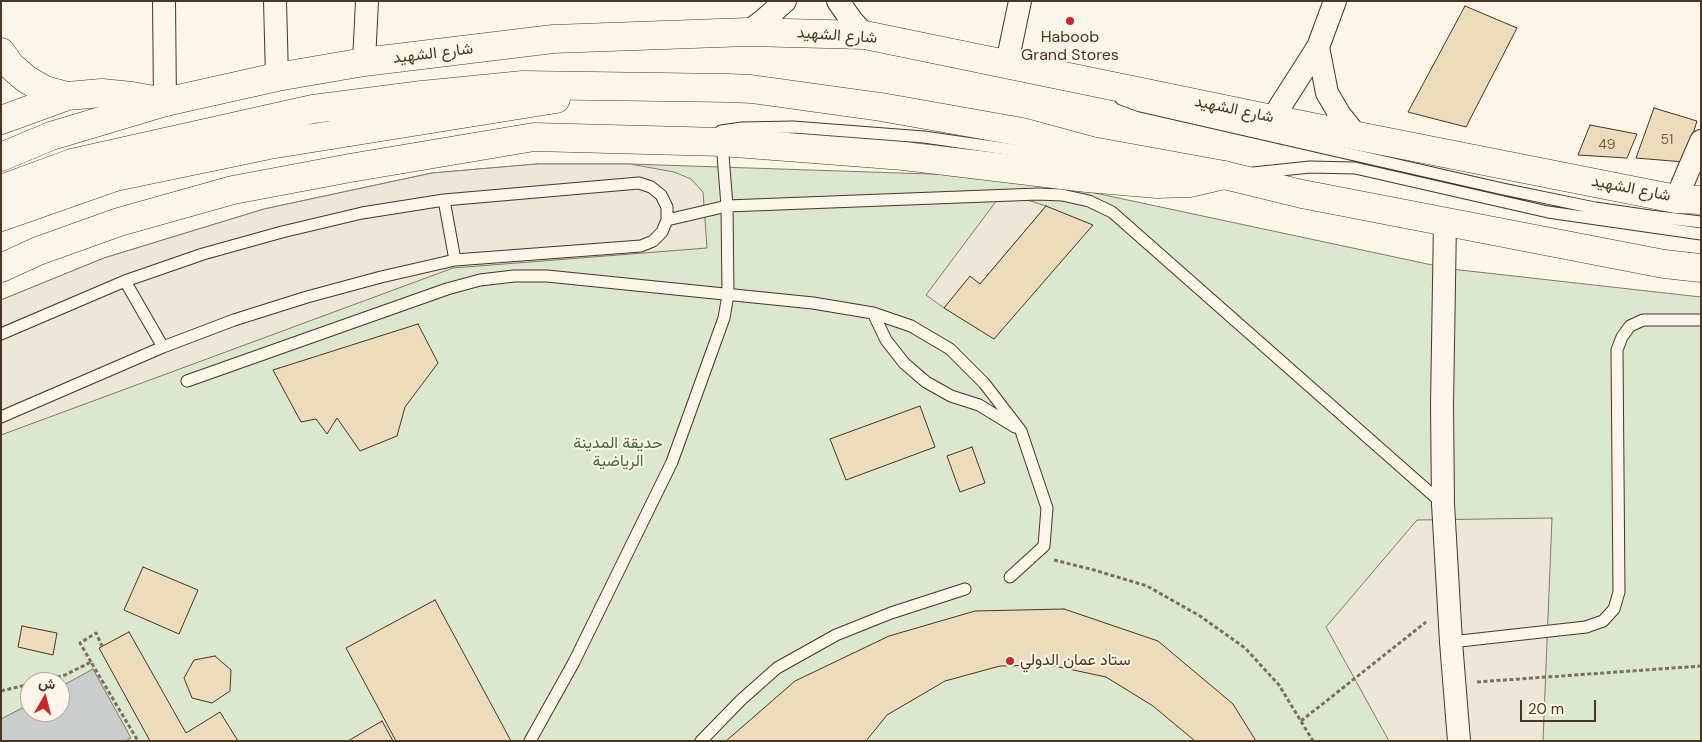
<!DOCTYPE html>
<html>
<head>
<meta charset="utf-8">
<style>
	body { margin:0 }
	#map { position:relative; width:1702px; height:742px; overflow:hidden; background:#fbf6e9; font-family:"DM Sans",Vazirmatn,sans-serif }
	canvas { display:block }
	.frame { position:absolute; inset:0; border:2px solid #4a3520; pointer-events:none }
	.north { position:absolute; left:20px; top:672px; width:50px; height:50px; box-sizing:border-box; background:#fbf6e9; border:1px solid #b4a999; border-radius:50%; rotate:8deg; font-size:14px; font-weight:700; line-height:20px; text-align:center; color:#4a3520 }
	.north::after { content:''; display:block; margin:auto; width:18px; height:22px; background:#c62828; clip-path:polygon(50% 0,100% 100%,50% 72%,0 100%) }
	.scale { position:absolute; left:1520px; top:700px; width:76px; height:22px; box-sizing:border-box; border:2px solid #4a3520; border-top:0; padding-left:6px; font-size:15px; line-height:18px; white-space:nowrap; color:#4a3520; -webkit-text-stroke:4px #fbf6e9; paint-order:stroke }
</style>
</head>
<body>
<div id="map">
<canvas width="1702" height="742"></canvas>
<div class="frame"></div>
<div class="north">ش</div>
<div class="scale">20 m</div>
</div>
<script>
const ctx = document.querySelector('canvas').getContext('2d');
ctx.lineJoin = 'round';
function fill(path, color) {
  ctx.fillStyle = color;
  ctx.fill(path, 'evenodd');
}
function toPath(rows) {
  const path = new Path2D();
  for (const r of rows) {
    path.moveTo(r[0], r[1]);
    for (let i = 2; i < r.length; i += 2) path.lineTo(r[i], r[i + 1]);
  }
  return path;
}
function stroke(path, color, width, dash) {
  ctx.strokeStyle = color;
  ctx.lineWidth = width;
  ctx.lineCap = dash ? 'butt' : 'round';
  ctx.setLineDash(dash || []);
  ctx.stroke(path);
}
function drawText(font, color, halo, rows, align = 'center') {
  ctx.font = font + ' "DM Sans",Vazirmatn,sans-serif';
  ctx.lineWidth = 4;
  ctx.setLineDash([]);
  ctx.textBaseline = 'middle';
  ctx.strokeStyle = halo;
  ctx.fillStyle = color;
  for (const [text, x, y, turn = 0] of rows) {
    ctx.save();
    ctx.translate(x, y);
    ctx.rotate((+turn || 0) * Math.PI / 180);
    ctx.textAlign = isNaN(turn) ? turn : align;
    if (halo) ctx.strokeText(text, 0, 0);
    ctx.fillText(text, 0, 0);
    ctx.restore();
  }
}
const green = toPath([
	[537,164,630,164,1020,177,1451,269,1701,297,1701,741,1,741,1,300,104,258,264,209,432,173,537,164],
	[30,682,60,682,60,712,30,712,30,682]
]);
fill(green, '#dce7d0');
stroke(green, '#887966', 1);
const parking = toPath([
	[537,164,630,164,674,172,691,179,703,192,707,248,453,268,1,435,1,300,104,258,264,209,432,173,537,164],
	[1003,192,1046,206,980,284,970,277,944,308,926,295,1003,192],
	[1552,518,1543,741,1389,741,1326,627,1417,520,1552,518]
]);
fill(parking, '#ede7d9');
stroke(parking, '#887966', 1);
const water = toPath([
	[93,669,131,738,125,741,1,741,1,719,30,704,30,712,60,712,60,687,93,669]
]);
fill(water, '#c9cecd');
stroke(water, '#887966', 1);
const building = toPath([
	[1465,6,1517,28,1466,127,1408,112,1465,6],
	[1654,108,1697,121,1684,162,1636,158,1654,108],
	[1590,125,1637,134,1627,158,1578,155,1590,125],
	[1046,206,1093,225,994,339,944,308,970,276,980,284,1046,206],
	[418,324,438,363,405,407,397,436,360,451,337,418,327,434,316,419,301,422,273,370,418,324],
	[920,406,935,447,846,480,830,439,920,406],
	[972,447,985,483,960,492,947,456,972,447],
	[143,567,198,590,179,634,124,610,143,567],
	[435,600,511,741,396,741,381,713,346,648,435,600],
	[1064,609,1158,641,1233,704,1256,741,1195,741,1153,706,1106,677,1050,665,1000,666,945,681,887,715,866,741,726,741,795,681,889,636,975,611,1064,609],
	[22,626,57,633,53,655,18,647,22,626],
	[129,632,186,733,220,712,238,741,150,741,99,648,129,632],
	[215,656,231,670,230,691,212,703,192,698,184,678,194,660,215,656],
	[382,721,393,741,348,741,382,721]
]);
fill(building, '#ecdcbc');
stroke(building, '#4a3520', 1);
const lane = toPath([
	[1121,99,1140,106,1503,189,1595,208,1650,216,1701,222],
	[721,131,742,128,793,127,924,137,1014,150,1100,166],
	[1253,173,1310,167,1355,168,1548,212,1701,234],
	[444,200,455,260],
	[667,220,727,206,1038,194,1062,195,1089,201,1112,212,1443,504],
	[125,281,163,347],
	[873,313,886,340,904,363,926,382,951,396,979,405,1015,427],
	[1,334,125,281,203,254,282,232,362,213,444,200,639,183,651,187,661,195,667,207,667,220,662,232,653,241,641,246,455,260,381,277,307,297,234,320,163,347,1,417],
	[187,381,447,289,480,280,514,276,547,276,813,303,873,313,911,326,950,349,984,383,1021,431,1047,508,1044,546,1010,577],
	[1451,642,1586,627,1603,621,1614,609,1619,592,1617,350,1622,337,1630,326,1643,320,1701,320],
	[530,741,574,662,672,462,724,318,728,295,727,206,722,142],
	[701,741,741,700,777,668,836,635,891,613,965,589]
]);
const street = toPath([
	[164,1,165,102],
	[275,1,277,77],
	[838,1,852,21,865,35],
	[748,32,765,19,785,1],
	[1318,47,1327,93,1340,115,1356,135],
	[364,62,367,1],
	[1007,63,1020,1],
	[1272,119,1318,47,1335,1],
	[1676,199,1701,141],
	[1445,222,1442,405,1443,504,1451,642,1459,741]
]);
const secondary = toPath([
	[1,52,10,65,26,79,45,90,67,96],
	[1,120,67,96,102,93,132,96,165,102],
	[1,268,38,251,119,222,233,190,350,168,534,137,722,142,904,156,1087,178,1157,184,1189,183,1224,175]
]);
const highway = toPath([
	[1,157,51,136,165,102,277,77,364,62,553,39,748,32,865,35,1272,119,1676,199,1701,200],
	[1,189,72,163,313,109,422,95,523,85,729,88,751,89,881,107,1022,132,1092,151,1224,175,1302,194,1664,264,1701,268],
	[1,217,115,177,269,145,556,99]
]);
stroke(lane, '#4a3520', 13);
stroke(street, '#4a3520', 24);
stroke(secondary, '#4a3520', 29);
stroke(highway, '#4a3520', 29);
stroke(toPath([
	[1054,560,1094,570,1147,586,1200,616,1245,648,1279,685,1313,741],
	[91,662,80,643,96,633,102,646],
	[38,682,65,675,91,662,138,741],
	[1477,682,1701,666],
	[1,691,30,684],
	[1301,721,1426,622]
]), '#7f6f5c', 3, [4, 2.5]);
stroke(lane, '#fbf6e9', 11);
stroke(street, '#fbf6e9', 22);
stroke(secondary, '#fbf6e9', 28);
stroke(highway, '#fbf6e9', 28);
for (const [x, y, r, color] of [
	[1070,21,5,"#c62828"],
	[1010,661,5,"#c62828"]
]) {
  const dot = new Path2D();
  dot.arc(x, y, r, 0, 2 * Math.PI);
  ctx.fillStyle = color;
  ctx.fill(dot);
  stroke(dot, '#fbf6e9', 2);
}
drawText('14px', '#725f47', null, [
	["51",1667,140],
	["49",1607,145]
]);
drawText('16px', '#4a3520', '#fbf6e9', [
	["شارع الشهيد",837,36,4],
	["شارع الشهيد",433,54,-7],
	["شارع الشهيد",1234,110,12],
	["شارع الشهيد",1631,189,11]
]);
drawText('16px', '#4a3520', '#fbf6e9', [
	["Haboob",1070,38],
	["Grand Stores",1070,56],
	["ستاد عمان الدولي",1020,661,"left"]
]);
drawText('16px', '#436837', '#fbf6e9', [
	["حديقة المدينة",618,444],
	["الرياضية",618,462]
]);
</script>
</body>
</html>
